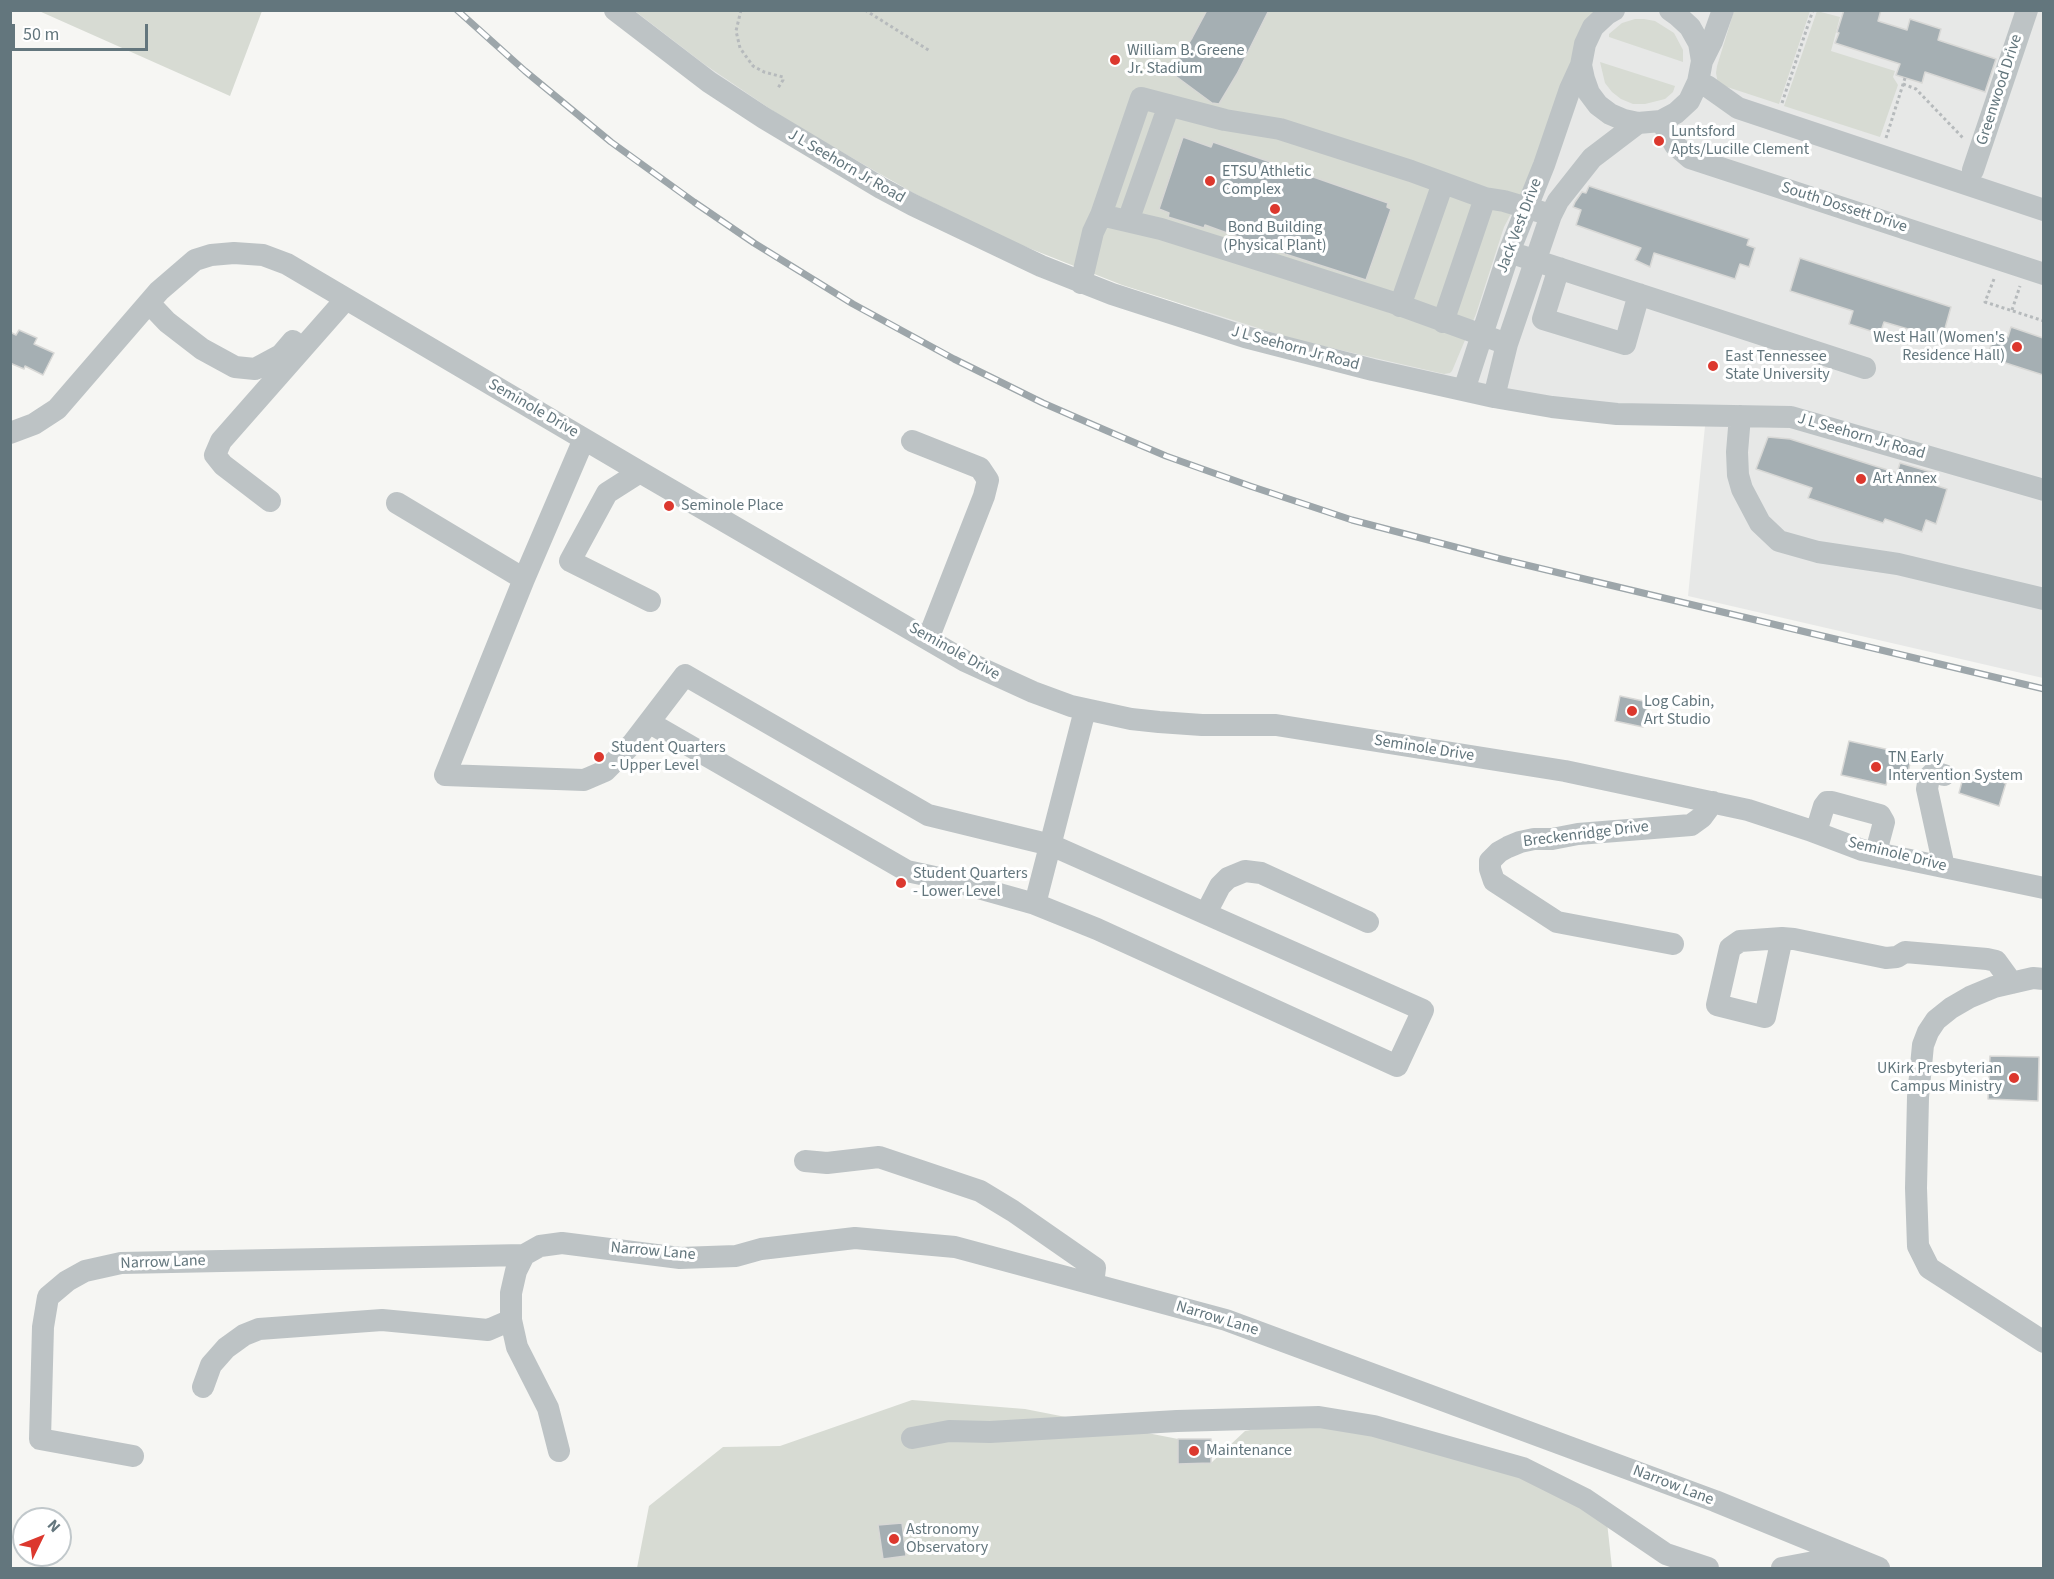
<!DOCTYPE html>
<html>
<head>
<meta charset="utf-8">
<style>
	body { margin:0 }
	#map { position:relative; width:2054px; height:1579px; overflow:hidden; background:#f6f6f3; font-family:"Source Sans 3",sans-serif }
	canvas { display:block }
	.frame { position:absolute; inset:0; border:12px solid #63767d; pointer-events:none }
	.north { position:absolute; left:12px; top:1507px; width:60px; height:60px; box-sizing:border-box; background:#fff; border:2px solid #c1c8cb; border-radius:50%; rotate:47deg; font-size:16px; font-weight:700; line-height:24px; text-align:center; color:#63767d }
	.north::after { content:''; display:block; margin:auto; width:21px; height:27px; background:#dc382e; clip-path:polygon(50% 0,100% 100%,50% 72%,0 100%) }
	.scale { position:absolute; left:12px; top:24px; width:136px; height:27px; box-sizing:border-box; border:3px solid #63767d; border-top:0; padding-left:8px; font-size:18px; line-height:21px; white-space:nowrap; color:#63767d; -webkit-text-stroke:4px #fff; paint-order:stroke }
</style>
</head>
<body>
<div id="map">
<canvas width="2054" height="1579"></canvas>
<div class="frame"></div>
<div class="north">N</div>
<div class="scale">50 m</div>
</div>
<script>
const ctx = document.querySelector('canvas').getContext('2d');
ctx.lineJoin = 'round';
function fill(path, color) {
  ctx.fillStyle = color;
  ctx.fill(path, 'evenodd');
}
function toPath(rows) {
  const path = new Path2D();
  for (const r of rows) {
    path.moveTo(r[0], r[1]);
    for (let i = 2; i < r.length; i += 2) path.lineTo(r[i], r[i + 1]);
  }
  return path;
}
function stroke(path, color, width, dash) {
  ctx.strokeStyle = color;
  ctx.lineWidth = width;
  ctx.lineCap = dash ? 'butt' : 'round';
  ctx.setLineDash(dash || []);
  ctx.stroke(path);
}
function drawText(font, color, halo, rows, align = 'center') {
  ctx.font = font + ' "Source Sans 3",sans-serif';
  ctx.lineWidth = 6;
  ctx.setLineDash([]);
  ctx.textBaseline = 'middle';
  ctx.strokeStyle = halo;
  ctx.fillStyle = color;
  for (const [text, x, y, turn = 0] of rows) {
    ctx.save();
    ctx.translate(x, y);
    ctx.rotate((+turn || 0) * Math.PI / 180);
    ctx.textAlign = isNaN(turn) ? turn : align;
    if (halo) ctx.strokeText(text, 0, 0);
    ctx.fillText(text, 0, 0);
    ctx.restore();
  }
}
fill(toPath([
	[633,11,2043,11,2043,678,1688,596,1707,406,1552,407,1248,328,1065,262,1017,243,867,168,709,71]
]), '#e7e8e7');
fill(toPath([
	[39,11,262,11,230,96],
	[635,11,1599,11,1538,162,1504,227,1476,314,1452,371,1450,373,1444,374,1293,339,1122,285,1016,243,917,195,788,121,704,64],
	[1734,11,1810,11,1779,104,1718,84,1716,73,1717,66],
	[1817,11,1840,17,1831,51,1895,71,1893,77,1898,85,1880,137,1784,106],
	[1635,19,1644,19,1655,21,1674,33,1683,50,1683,62,1609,37,1609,34,1622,23],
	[1600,62,1675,86,1673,92,1665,99,1645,104,1633,104,1621,99,1612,92,1605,83],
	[912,1400,1025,1409,1178,1439,1178,1464,1211,1463,1245,1431,1299,1421,1478,1455,1606,1513,1612,1568,637,1568,649,1506,723,1447,780,1446]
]), '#d7dbd3');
const building = toPath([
	[1207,10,1269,10,1237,74,1219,104,1212,103,1170,72,1192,38,1207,10],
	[1844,10,1881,10,1878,21,1907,30,1910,19,1941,29,1938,40,1996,59,1985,92,1925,72,1922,83,1896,75,1900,64,1835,43,1839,33,1837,32,1844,10],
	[1183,137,1211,147,1213,142,1388,203,1387,207,1391,209,1366,280,1285,254,1205,225,1204,228,1168,217,1169,213,1159,209,1183,137],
	[1589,186,1749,239,1747,245,1755,248,1749,267,1740,264,1735,279,1654,253,1650,267,1635,260,1641,248,1576,225,1581,210,1573,207,1575,202,1582,192,1586,193,1589,186],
	[1800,258,1951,307,1942,339,1884,322,1880,334,1849,324,1853,311,1790,291,1800,258],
	[2011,327,2043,338,2043,375,1987,357,1995,333,2008,337,2011,327],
	[19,330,37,338,34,344,54,353,43,375,25,366,24,369,10,363,10,332,16,335,19,330],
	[1768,437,1790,439,1897,473,1900,463,1938,474,1934,485,1947,489,1936,524,1926,520,1922,532,1885,519,1883,523,1808,498,1812,488,1756,469,1768,437],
	[1620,696,1648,702,1643,727,1615,721,1620,696],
	[1849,741,1894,751,1893,755,1911,759,1906,781,1888,777,1886,785,1841,775,1849,741],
	[1965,770,1973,772,1974,770,2005,778,2004,783,2006,783,1999,806,1959,793,1965,770],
	[1990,1056,2039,1057,2038,1101,1988,1099,1990,1056],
	[1178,1439,1211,1439,1211,1463,1178,1464,1178,1439],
	[902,1523,906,1556,883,1559,878,1525,902,1523]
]);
fill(building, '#a5afb3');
stroke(building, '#d8d8d6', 1.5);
stroke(toPath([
	[741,10,736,31,740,48,753,66,764,72,783,77,783,80,778,88],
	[865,10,930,51],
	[1903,84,1916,89,1963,138],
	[1782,103,1813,10],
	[1886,138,1905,78],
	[1994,279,1985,302,2044,321],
	[2012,310,2020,286]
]), '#b6babc', 3, [3, 3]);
stroke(toPath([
	[615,10,709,82,764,118,881,188,913,205,1041,266,1112,294,1245,337,1373,370,1494,397,1552,407,1617,414,1791,417,2044,490],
	[1614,10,1607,14,1593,27,1585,44,1581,65,1584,79,1589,93,1598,105,1610,114,1624,120,1638,123,1661,121,1676,113,1689,101,1698,82,1702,61,1699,43,1690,27,1677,15,1670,10],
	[1702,61,1712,41,1723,10],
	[1707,86,1738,108,2044,210],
	[1661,121,1675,145,1690,158,2044,274],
	[1973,170,2027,10],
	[1101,215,1141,98,1225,120,1280,129,1411,171,1485,198,1504,201,1551,215],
	[1128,221,1169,105],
	[1509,252,1865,368],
	[1559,268,1543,319,1625,344,1639,294],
	[1081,283,1093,232,1101,215,1161,229,1285,268,1391,302,1507,344],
	[149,303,167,322,202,349,235,367,255,369,281,355,293,341],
	[1400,306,1443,183],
	[1443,322,1485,198],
	[1464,390,1509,252,1544,165,1570,89,1581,65],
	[1494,397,1507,344,1551,215,1558,201,1592,158,1638,123],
	[1740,416,1737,452,1738,475,1742,489,1760,523,1779,541,1818,552,1898,564,2044,599],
	[10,433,34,424,57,409,159,291,195,260,211,255,234,253,263,255,287,264,640,472,965,661,1033,692,1071,706,1131,719,1159,722,1202,725,1276,725,1565,771,1748,810,1809,830,1862,850,2044,888],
	[584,439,524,579,445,775,584,780,605,771,633,743,685,675,928,815,1051,845,1423,1010,1397,1066,1097,929,1035,904],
	[912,441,980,468,988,480,984,496,928,639],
	[640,472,607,493,570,561,650,601],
	[270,501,223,465,215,455,221,441,346,299],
	[397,503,524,579],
	[650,723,907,871,953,881,1035,904,1085,710],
	[1816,832,1824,806,1827,802,1832,802,1880,815,1884,822,1876,852],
	[1944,867,1927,789,1929,777,1934,772,1944,775],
	[1206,913,1220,886,1228,878,1245,871,1261,873,1368,922],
	[1782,938,1765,1017,1717,1005,1730,948,1740,941,1782,938,1794,939,1886,958,1897,957,1905,952,1987,959,1996,961,2012,983],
	[1673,944,1557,922,1494,881,1490,869,1490,861,1499,852,1508,847,1520,842,1534,839,1552,839,1578,834,1691,825,1702,817,1713,802],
	[2044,979,2033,978,1994,987,1970,997,1951,1008,1936,1020,1928,1032,1923,1045,1918,1097,1916,1188,1918,1246,1929,1268,2044,1342],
	[805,1161,827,1163,879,1157,980,1191,1013,1211,1095,1268,1093,1284],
	[203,1387,211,1365,226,1348,244,1335,259,1329,382,1320,488,1330,511,1320],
	[912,1438,949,1431,990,1432,1177,1421,1319,1417,1374,1426,1523,1468,1585,1499,1666,1554,1708,1568],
	[559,1451,548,1408,517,1347,511,1320,511,1293,516,1271,524,1255,540,1246,562,1243,680,1258,736,1256,761,1249,855,1238,955,1247,1226,1320,1715,1501,1879,1568],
	[133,1456,40,1439,43,1327,48,1297,67,1281,85,1271,121,1263,524,1255],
	[1782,1568,1846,1556]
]), '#bdc3c5', 22);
const rail = toPath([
	[457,10,525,71,611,142,694,202,754,243,853,304,954,359,1043,403,1105,430,1166,456,1250,486,1352,520,1501,559,2044,689]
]);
stroke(rail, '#9da6aa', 7);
stroke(rail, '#fff', 4.5, [14]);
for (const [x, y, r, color] of [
	[1115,60,6,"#dc382e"],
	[1659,141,6,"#dc382e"],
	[1210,181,6,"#dc382e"],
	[1275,209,6,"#dc382e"],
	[2017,347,6,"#dc382e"],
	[1713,366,6,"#dc382e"],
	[1861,479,6,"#dc382e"],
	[669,506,6,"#dc382e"],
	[1632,711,6,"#dc382e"],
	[599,757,6,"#dc382e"],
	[1876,767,6,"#dc382e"],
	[901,883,6,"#dc382e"],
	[2014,1078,6,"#dc382e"],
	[1194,1451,6,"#dc382e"],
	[894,1539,6,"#dc382e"]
]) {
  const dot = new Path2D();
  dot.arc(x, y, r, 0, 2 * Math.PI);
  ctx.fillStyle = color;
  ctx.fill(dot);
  stroke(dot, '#fff', 2);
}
drawText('16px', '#63767d', '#fff', [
	["William B. Greene",1127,51],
	["Jr. Stadium",1127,69],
	["Luntsford",1671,132],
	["Apts/Lucille Clement",1671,150],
	["ETSU Athletic",1222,172],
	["Complex",1222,190],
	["Bond Building",1275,228,"center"],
	["(Physical Plant)",1275,246,"center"],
	["West Hall (Women's",2005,338,"right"],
	["Residence Hall)",2005,356,"right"],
	["East Tennessee",1725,357],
	["State University",1725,375],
	["Art Annex",1873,479],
	["Seminole Place",681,506],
	["Log Cabin,",1644,702],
	["Art Studio",1644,720],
	["Student Quarters",611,748],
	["- Upper Level",611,766],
	["TN Early",1888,758],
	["Intervention System",1888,776],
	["Student Quarters",913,874],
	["- Lower Level",913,892],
	["UKirk Presbyterian",2002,1069,"right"],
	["Campus Ministry",2002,1087,"right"],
	["Maintenance",1206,1451],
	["Astronomy",906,1530],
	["Observatory",906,1548]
], 'left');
drawText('16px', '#63767d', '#fff', [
	["Greenwood Drive",2000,90,-72],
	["J L Seehorn Jr Road",846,167,30],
	["South Dossett Drive",1844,208,18],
	["Jack Vest Drive",1520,226,-69],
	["J L Seehorn Jr Road",1295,349,15],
	["Seminole Drive",533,409,30],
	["J L Seehorn Jr Road",1861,437,16],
	["Seminole Drive",954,652,29],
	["Seminole Drive",1424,749,9],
	["Breckenridge Drive",1586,835,-7],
	["Seminole Drive",1897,855,14],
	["Narrow Lane",653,1252,5],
	["Narrow Lane",163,1263,-2],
	["Narrow Lane",1217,1319,17],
	["Narrow Lane",1673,1486,21]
]);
</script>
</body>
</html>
